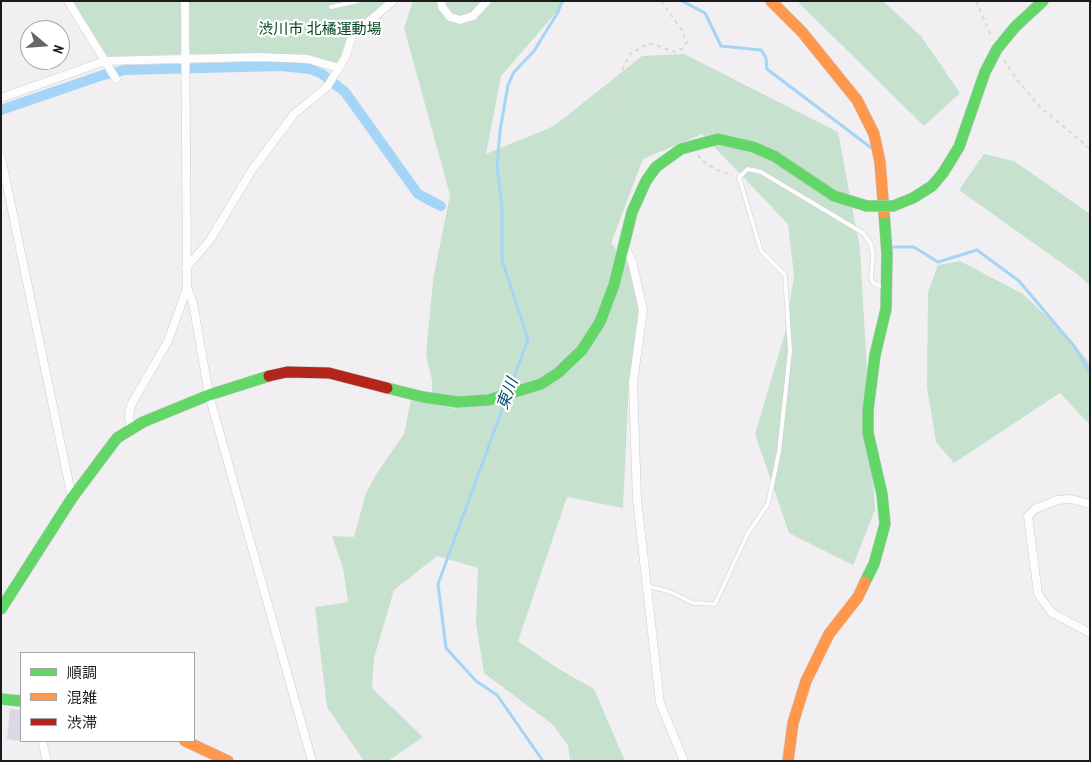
<!DOCTYPE html>
<html>
<head>
<meta charset="utf-8">
<style>
	body { margin:0 }
	#map { position:relative; width:1091px; height:762px; overflow:hidden; background:#f1eff2; font-family:"PT Sans Narrow","Noto Sans JP",sans-serif }
	canvas { display:block }
	.frame { position:absolute; inset:0; border:2px solid #1b1a1c; pointer-events:none }
	.legend { position:absolute; left:20px; top:652px; width:175px; height:90px; box-sizing:border-box; background:#fff; border:1px solid #a4a3a4; margin:0; padding:6px 9px; list-style:none; font-size:15px; color:#1b1a1c }
	.legend li { display:flex; align-items:center; gap:10px; height:25px }
	.legend b { width:25px; border:1px solid #a4a3a4 }
	.north { position:absolute; left:20px; top:20px; width:50px; height:50px; box-sizing:border-box; background:#fff; border:1px solid #a4a3a4; border-radius:50%; rotate:108deg; font-size:14px; font-weight:700; line-height:20px; text-align:center; color:#1b1a1c }
	.north::after { content:''; display:block; margin:auto; width:18px; height:22px; background:#666567; clip-path:polygon(50% 0,100% 100%,50% 72%,0 100%) }
</style>
</head>
<body>
<div id="map">
<canvas width="1091" height="762"></canvas>
<div class="frame"></div>
<ul class="legend">
<li><b style="height:6px;background:#63d668"></b>順調</li>
<li><b style="height:6px;background:#ff974d"></b>混雑</li>
<li><b style="height:6px;background:#b3261e"></b>渋滞</li>
</ul>
<div class="north">N</div>
</div>
<script>
const ctx = document.querySelector('canvas').getContext('2d');
ctx.lineJoin = 'round';
function fill(path, color) {
  ctx.fillStyle = color;
  ctx.fill(path, 'evenodd');
}
function toPath(rows) {
  const path = new Path2D();
  for (const r of rows) {
    path.moveTo(r[0], r[1]);
    for (let i = 2; i < r.length; i += 2) path.lineTo(r[i], r[i + 1]);
  }
  return path;
}
function stroke(path, color, width, dash) {
  ctx.strokeStyle = color;
  ctx.lineWidth = width;
  ctx.lineCap = dash ? 'butt' : 'round';
  ctx.setLineDash(dash || []);
  ctx.stroke(path);
}
function drawText(font, color, halo, rows, align = 'center') {
  ctx.font = font + ' "PT Sans Narrow","Noto Sans JP",sans-serif';
  ctx.lineWidth = 4.5;
  ctx.setLineDash([]);
  ctx.textBaseline = 'middle';
  ctx.strokeStyle = halo;
  ctx.fillStyle = color;
  for (const [text, x, y, turn = 0] of rows) {
    ctx.save();
    ctx.translate(x, y);
    ctx.rotate((+turn || 0) * Math.PI / 180);
    ctx.textAlign = isNaN(turn) ? turn : align;
    if (halo) ctx.strokeText(text, 0, 0);
    ctx.fillText(text, 0, 0);
    ctx.restore();
  }
}
fill(toPath([
	[71,1,389,1,356,25,348,37,339,61,334,64,305,54,190,54,108,57],
	[413,1,566,1,501,76,486,154,554,126,642,56,684,54,838,132,860,249,875,510,853,565,789,533,755,434,785,333,794,275,788,224,702,134,643,159,611,243,632,269,641,310,629,382,623,508,567,497,518,641,557,668,594,689,625,761,570,761,568,745,552,724,484,673,476,623,478,568,437,556,394,590,374,658,372,688,423,737,388,761,364,761,327,707,315,607,348,602,343,568,332,536,354,537,366,493,377,473,404,434,411,400,457,409,458,403,432,394,432,380,426,355,433,280,450,195,404,28],
	[797,1,883,1,921,36,960,93,924,126],
	[984,154,1014,161,1090,214,1090,287,1080,276,959,190],
	[960,261,1023,294,1058,327,1090,363,1090,425,1060,393,954,463,936,442,927,387,928,292,938,265]
]), '#c6e2ce');
stroke(toPath([
	[682,1,705,13,721,46,761,50,766,58,767,69,874,150],
	[890,247,914,247,938,262,977,250,1019,281,1074,346,1090,372],
	[509,391,528,339,502,260,502,206,497,167,500,131,508,85,514,72,534,51,558,12,562,1],
	[506,399,438,584,446,648,476,681,497,695,543,761]
]), '#a5d5f6', 3);
stroke(toPath([
	[1,110,103,75,125,70,281,66,310,69,322,74,345,92,418,194,441,206]
]), '#a5d5f6', 10);
fill(toPath([
	[10,709,21,710,21,741,7,739]
]), '#dcd8e3');
const lane = toPath([
	[331,7,358,1],
	[647,586,668,591,693,603,715,604,748,533,768,504,779,452,790,351,785,275,761,251,739,177,748,169,761,172,863,233,871,244,873,256,871,278,873,283,884,287]
]);
const street = toPath([
	[68,1,116,79],
	[185,1,187,288,193,303,209,395,312,761],
	[441,1,442,7,450,17,460,20,473,16,487,1],
	[1,98,105,61,258,57,308,59,339,68],
	[1,157,72,498],
	[624,245,632,261,643,310,633,383,637,499,660,703,684,761],
	[186,268,210,240,252,170,294,114,327,87,345,58,352,36,393,1],
	[131,428,129,417,131,405,168,341,187,288],
	[1090,504,1071,499,1057,500,1035,509,1028,516,1038,594,1052,613,1090,633],
	[42,741,47,761]
]);
const fast = toPath([
	[893,206,913,198,932,186,943,173,959,147,985,72,997,49,1015,27,1043,1],
	[387,388,423,397,457,402,488,400,541,384,558,373,582,350,600,322,614,285,632,212,646,181,656,167,681,149,718,139,753,147,774,156,834,196,867,206],
	[865,582,874,564,885,524,882,494,868,433,868,410,875,355,886,309,887,254,884,213],
	[1,609,72,498,117,438,143,422,209,395,269,376],
	[1,699,21,701]
]);
const slow = toPath([
	[771,1,802,32,857,100,874,134,880,162,884,213],
	[185,741,228,761],
	[788,761,793,723,806,681,829,634,858,597,865,582]
]);
const jam = toPath([
	[269,376,287,372,329,373,387,388]
]);
stroke(lane, '#cfcdd0', 5);
stroke(street, '#cfcdd0', 9);
stroke(fast, '#cfcdd0', 12);
stroke(slow, '#cfcdd0', 12);
stroke(jam, '#cfcdd0', 12);
stroke(toPath([
	[661,1,681,29,687,42,683,48,676,52,649,43,630,54,621,72,608,110,606,135,609,170,614,176,632,168,662,143,673,142],
	[976,1,992,38],
	[1004,60,1015,77,1038,105,1090,149],
	[698,155,705,163,717,170,732,175]
]), '#d9d8d9', 2, [4, 4]);
stroke(lane, '#fdfdfd', 4);
stroke(street, '#fdfdfd', 8);
stroke(fast, '#63d668', 11);
stroke(slow, '#ff974d', 11);
stroke(jam, '#b3261e', 11);
const fastBridge = toPath([
	[867,206,893,206]
]);
stroke(fastBridge, '#cfcdd0', 12, []);
stroke(fastBridge, '#63d668', 11);
drawText('15px', '#024822', '#fff', [
	["渋川市 北橘運動場",320,30]
]);
drawText('italic 16px', '#035075', '#fff', [
	["東川",508,394,-70]
]);
</script>
</body>
</html>
